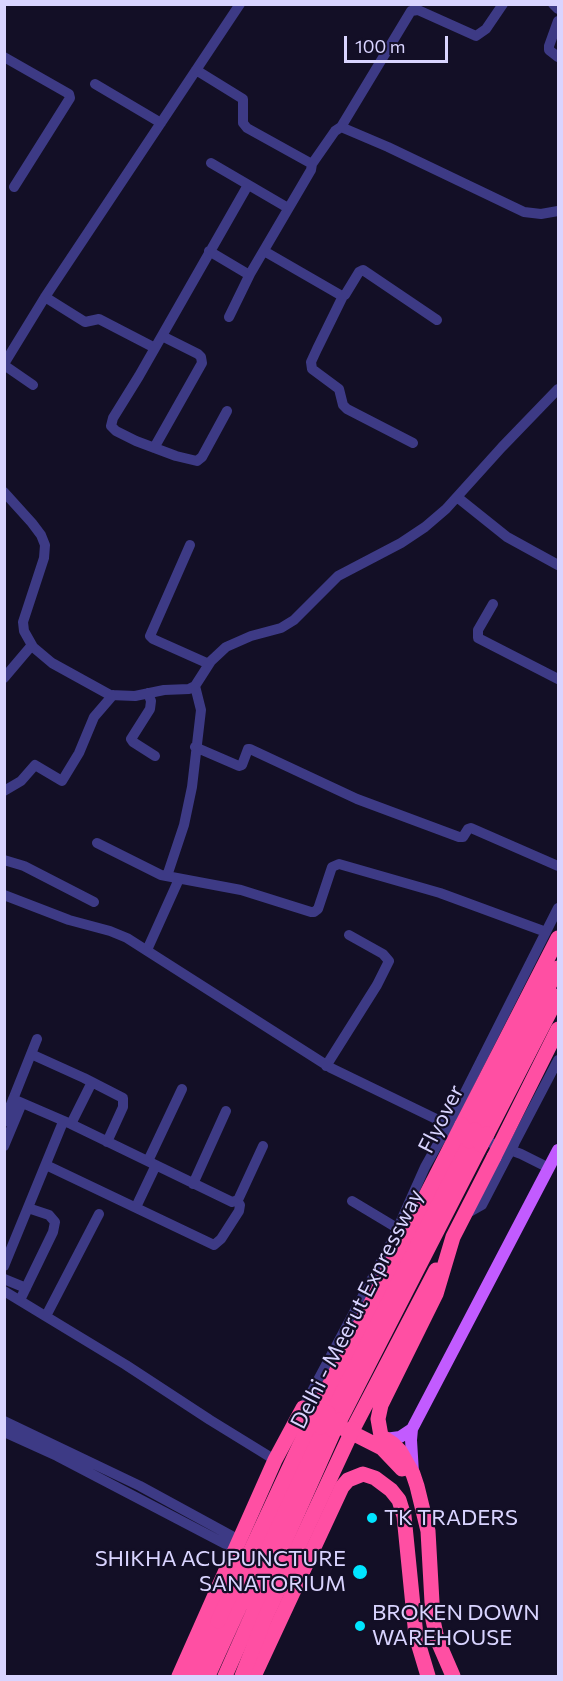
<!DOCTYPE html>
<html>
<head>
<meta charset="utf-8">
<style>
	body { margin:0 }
	#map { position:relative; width:563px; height:1681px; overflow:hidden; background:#130f26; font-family:Commissioner,sans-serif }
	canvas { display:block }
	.frame { position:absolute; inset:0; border:6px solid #d9d4ff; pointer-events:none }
	.scale { position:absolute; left:344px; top:36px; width:104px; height:27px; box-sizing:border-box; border:3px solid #d9d4ff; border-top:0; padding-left:8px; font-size:18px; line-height:21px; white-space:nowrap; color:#d9d4ff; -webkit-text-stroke:4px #130f26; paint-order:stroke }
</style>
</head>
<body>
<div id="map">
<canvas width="563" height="1681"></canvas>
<div class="frame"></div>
<div class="scale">100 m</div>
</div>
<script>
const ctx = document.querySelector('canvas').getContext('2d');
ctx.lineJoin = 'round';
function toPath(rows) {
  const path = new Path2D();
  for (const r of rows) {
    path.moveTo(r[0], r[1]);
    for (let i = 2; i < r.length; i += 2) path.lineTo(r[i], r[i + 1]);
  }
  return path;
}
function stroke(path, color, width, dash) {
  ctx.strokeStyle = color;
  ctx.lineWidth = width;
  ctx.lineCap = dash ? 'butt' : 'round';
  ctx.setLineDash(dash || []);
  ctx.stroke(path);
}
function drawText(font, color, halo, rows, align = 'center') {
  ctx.font = font + ' Commissioner,sans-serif';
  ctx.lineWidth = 4.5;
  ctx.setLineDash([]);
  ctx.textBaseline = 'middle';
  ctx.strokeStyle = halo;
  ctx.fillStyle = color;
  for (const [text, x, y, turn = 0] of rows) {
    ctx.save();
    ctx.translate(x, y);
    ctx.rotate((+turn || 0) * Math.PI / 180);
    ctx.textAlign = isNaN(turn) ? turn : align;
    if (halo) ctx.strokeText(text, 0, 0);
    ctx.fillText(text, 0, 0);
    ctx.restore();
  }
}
stroke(toPath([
	[553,4,558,9],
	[558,21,549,46,549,50,558,57],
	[4,57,69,94,70,98,14,187],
	[196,70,243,99,243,123,247,128,312,164],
	[95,84,161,123],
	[341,127,411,11,418,10,476,36,486,29,503,4],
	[211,163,288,208],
	[209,251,246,273,250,274],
	[264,251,342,296,345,295,359,272,363,270,437,320],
	[343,296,317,349,311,362,312,369,339,389,343,405,347,409,413,443],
	[45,297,85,322,99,319,155,348],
	[229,317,250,274,311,170,312,164,335,131,341,127,388,147,524,212,541,214,558,211],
	[4,364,45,297,240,4],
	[4,365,33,385],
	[227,411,202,457,197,461,176,456,136,441,116,431,111,426,113,418,139,376,248,185],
	[154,448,202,363,201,357,198,354,162,336],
	[4,492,32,523,41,535,45,545,44,558,23,622,24,631,33,647,52,663,110,695,135,696,164,690,189,689,195,686,211,661,226,647,251,636,281,628,294,620,338,576,401,543,425,527,446,509,502,447,558,389],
	[457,497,507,537,558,565],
	[190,545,150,636,153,639,209,664],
	[493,604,478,630,478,638,558,679],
	[4,678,32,645],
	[148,693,151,701,150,709,131,739,133,742,155,756],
	[195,747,239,766,242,765,248,749,250,749,357,799,459,837,463,837,468,829,471,828,558,866],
	[4,791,21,781,35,765,62,781,79,753,94,717,113,695],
	[97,843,161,875,241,890,311,912,314,912,318,909,332,867,339,864,440,893,546,932],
	[4,860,24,866,94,902],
	[167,876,184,825,192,787,201,710,195,686],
	[4,895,69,920,110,931,127,938,331,1068,463,1132],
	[147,950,179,879],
	[31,1054,84,1078,123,1098,123,1107,107,1142],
	[326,1066,377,985,389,961,383,954,349,935],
	[13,1099,71,1124,232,1202,238,1200,263,1146],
	[4,1122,37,1039],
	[71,1124,92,1082],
	[478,1138,521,1154,549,1168],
	[514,1144,558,1060],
	[4,1146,22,1103],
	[148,1161,182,1089],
	[46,1165,214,1245,221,1239,239,1211,240,1205,237,1201],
	[193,1184,226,1111],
	[352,1201,397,1228],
	[136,1207,156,1165],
	[466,1214,482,1205,508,1155],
	[4,1266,63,1122],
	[4,1279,26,1288],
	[4,1291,126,1365,210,1420,275,1460],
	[20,1300,53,1232,55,1222,49,1215,28,1208],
	[46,1316,99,1214],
	[303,1408,392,1241,425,1167,448,1126,558,908],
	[4,1421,140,1486,239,1540],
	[4,1432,57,1456,235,1549]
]), '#3d3a85', 10);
stroke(toPath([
	[385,1439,400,1437,412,1429],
	[413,1473,411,1440,412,1429,558,1150]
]), '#c25bff', 12);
stroke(toPath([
	[462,1125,558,938],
	[475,1130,558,968],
	[487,1134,558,996],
	[328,1413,469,1141],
	[340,1420,481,1145],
	[353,1429,436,1270],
	[179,1676,275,1460,303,1408,382,1448,402,1469],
	[192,1676,218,1621],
	[208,1676,321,1427],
	[225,1676,334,1431],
	[254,1676,342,1487,348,1480,363,1474,375,1478,391,1490,399,1500,404,1516,416,1636,428,1676],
	[453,1676,437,1639,433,1620,428,1531,417,1486,413,1474,400,1451,393,1444,381,1436,378,1419,381,1405,436,1294,453,1237,494,1157]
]), '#ff4fa3', 15);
stroke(toPath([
	[508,1155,514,1144]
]), '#3d3a85', 10);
stroke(toPath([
	[469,1141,475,1130],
	[481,1145,487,1134],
	[494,1157,558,1029],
	[321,1427,328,1413],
	[334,1431,340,1420],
	[218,1621,311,1421,462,1125],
	[242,1676,265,1618,353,1429]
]), '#ff4fa3', 15);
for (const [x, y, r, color] of [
	[372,1518,6,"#00e5ff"],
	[360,1572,8,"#00e5ff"],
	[360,1626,6,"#00e5ff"]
]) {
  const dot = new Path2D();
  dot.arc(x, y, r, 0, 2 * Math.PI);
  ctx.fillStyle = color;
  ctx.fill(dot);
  stroke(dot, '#130f26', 2);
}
drawText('22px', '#d9d4ff', '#130f26', [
	["Flyover",441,1119,-63],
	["Delhi - Meerut Expressway",357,1309,-63]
]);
drawText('22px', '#d9d4ff', '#130f26', [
	["TK TRADERS",384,1518],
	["SHIKHA ACUPUNCTURE",346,1559,"right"],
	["SANATORIUM",346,1584,"right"],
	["BROKEN DOWN",372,1613],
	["WAREHOUSE",372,1638]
], 'left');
</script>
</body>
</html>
